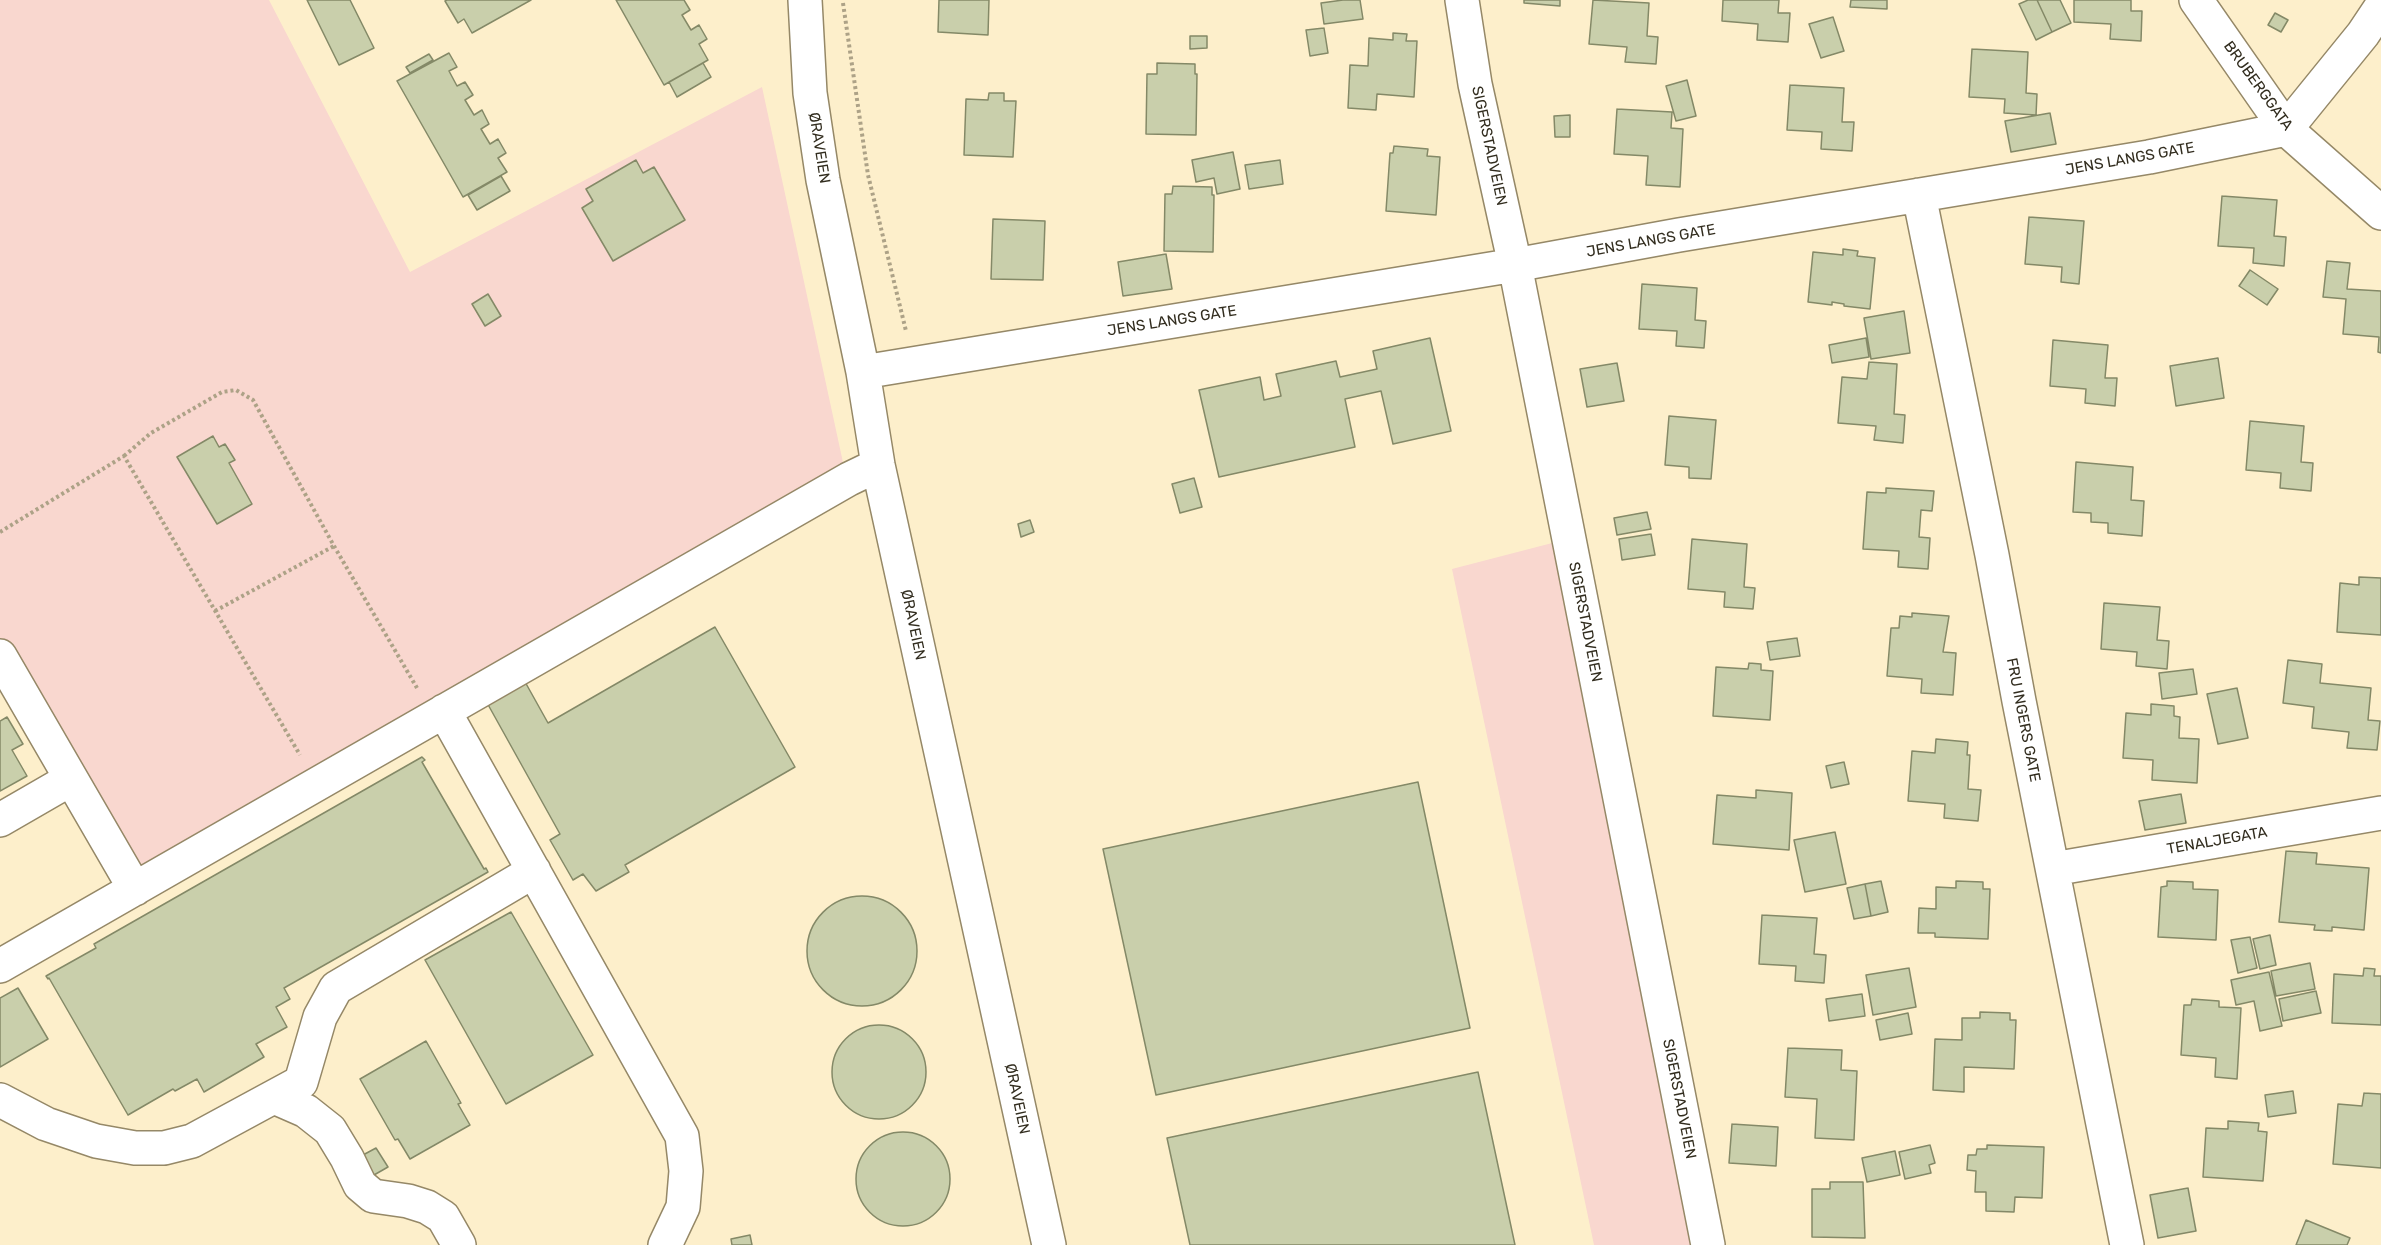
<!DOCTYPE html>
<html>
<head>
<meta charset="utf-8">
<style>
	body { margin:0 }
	canvas { display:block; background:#fdefcb }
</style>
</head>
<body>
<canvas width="2381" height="1245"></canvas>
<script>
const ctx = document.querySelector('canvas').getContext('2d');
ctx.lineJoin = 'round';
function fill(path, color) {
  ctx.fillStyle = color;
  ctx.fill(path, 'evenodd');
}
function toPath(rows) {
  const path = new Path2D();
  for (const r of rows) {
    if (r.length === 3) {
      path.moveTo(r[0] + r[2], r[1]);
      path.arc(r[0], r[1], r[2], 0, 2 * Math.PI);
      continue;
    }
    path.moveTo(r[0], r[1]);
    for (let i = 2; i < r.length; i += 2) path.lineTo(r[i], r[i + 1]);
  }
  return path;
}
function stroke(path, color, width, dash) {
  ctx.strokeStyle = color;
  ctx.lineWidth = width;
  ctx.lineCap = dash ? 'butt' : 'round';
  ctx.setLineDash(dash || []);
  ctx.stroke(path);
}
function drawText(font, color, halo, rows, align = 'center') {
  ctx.font = font + ' Rubik,sans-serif';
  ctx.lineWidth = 4.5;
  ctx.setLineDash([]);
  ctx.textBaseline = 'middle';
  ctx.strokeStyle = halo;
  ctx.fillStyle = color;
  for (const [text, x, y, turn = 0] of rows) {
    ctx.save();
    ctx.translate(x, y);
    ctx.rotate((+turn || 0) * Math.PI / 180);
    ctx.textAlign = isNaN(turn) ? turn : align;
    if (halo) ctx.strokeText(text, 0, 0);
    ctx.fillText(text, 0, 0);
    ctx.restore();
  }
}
fill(toPath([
	[0,0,269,0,410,272,762,87,847,481,125,895,0,662],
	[1556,542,1696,1245,1594,1245,1452,569]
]), '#f9d7cf');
const building = toPath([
	[307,0,350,0,374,48,339,65,307,0],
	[447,0,531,0,472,33,464,19,458,23,445,1,447,0],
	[616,0,684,0,690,10,682,15,691,30,699,25,707,39,699,44,708,60,664,85,616,0],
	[939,0,989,0,988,35,938,32,939,0],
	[1343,0,1360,0,1363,19,1324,24,1321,3,1343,0],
	[1524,0,1560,0,1560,6,1524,3,1524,0],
	[1593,0,1649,3,1647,36,1658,37,1656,64,1625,62,1627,47,1589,44,1593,0],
	[1723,0,1779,0,1778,13,1790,13,1788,42,1757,40,1758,24,1722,21,1723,0],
	[1851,0,1887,0,1887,9,1850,7,1851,0],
	[2028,0,2037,0,2052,32,2036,40,2019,4,2028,0],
	[2037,0,2060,0,2071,23,2052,32,2037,0],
	[2074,0,2131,0,2131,11,2142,11,2141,41,2110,39,2111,24,2074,22,2074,0],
	[2275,13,2288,20,2281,32,2268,25,2275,13],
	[1833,17,1844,51,1821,58,1809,24,1833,17],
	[1324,28,1328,53,1310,56,1306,30,1324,28],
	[1393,33,1407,34,1406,41,1417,41,1414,97,1377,94,1376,110,1348,108,1350,65,1368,66,1369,38,1393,40,1393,33],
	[1190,36,1207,36,1207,48,1190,49,1190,36],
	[1972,49,2028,52,2026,93,2037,94,2036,115,2004,113,2005,99,1969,97,1972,49],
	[449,53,457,67,449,71,457,86,465,82,473,95,465,100,474,115,482,110,489,124,481,129,490,144,498,139,506,153,498,158,507,172,463,197,397,81,449,53],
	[429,54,433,60,410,73,406,67,429,54],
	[703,63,711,77,677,97,669,82,703,63],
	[1157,63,1195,64,1195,74,1197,74,1196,135,1146,134,1147,74,1157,74,1157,63],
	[1687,80,1696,116,1676,121,1666,86,1687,80],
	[1790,85,1844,88,1842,122,1854,122,1852,151,1821,149,1822,132,1787,130,1790,85],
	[989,93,1004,93,1004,101,1016,101,1013,157,964,155,966,99,988,100,989,93],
	[1617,109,1672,112,1671,128,1683,129,1680,187,1646,185,1648,156,1614,154,1617,109],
	[2050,113,2056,144,2011,152,2005,121,2050,113],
	[1570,115,1570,137,1555,137,1554,116,1570,115],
	[1394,146,1428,149,1427,156,1440,157,1436,215,1386,211,1390,153,1393,153,1394,146],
	[1233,152,1240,189,1217,194,1214,178,1196,182,1192,160,1233,152],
	[636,160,643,173,654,167,685,220,613,261,582,208,593,201,586,189,636,160],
	[1280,160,1283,184,1249,189,1245,165,1280,160],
	[501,176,510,191,477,210,468,195,501,176],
	[1173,186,1212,187,1212,195,1214,195,1213,252,1164,251,1165,194,1172,194,1173,186],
	[2222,196,2277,200,2274,236,2286,237,2284,266,2253,263,2254,248,2218,246,2222,196],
	[2029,217,2084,221,2079,284,2061,282,2062,267,2025,264,2029,217],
	[993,219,1045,221,1043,280,991,279,993,219],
	[1843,249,1858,251,1857,256,1875,258,1870,309,1844,306,1844,304,1832,302,1832,305,1808,302,1813,252,1843,255,1843,249],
	[1166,254,1172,289,1123,296,1118,262,1166,254],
	[2327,261,2350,263,2347,289,2381,291,2381,353,2378,352,2379,337,2343,334,2346,299,2323,297,2327,261],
	[2250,270,2278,289,2267,305,2239,286,2250,270],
	[1642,284,1697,288,1695,320,1706,321,1704,348,1676,346,1677,331,1639,329,1642,284],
	[488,294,501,316,485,326,472,304,488,294],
	[1904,311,1910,353,1871,359,1864,318,1904,311],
	[1430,338,1451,431,1393,444,1381,391,1345,399,1355,447,1219,477,1199,390,1260,377,1264,400,1281,396,1276,374,1336,361,1340,377,1377,369,1373,351,1430,338],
	[1866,338,1869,357,1832,363,1829,345,1866,338],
	[2053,340,2108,345,2105,378,2117,378,2115,406,2085,403,2086,389,2050,386,2053,340],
	[2218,358,2224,398,2176,406,2170,366,2218,358],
	[1869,362,1897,364,1894,414,1905,415,1903,443,1874,440,1876,426,1838,423,1842,377,1867,379,1869,362],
	[1617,363,1624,401,1587,407,1580,369,1617,363],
	[1669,416,1716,420,1711,479,1689,478,1689,467,1665,465,1669,416],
	[2250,421,2304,426,2301,462,2313,463,2311,491,2280,488,2281,473,2246,470,2250,421],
	[213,436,219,447,225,444,235,460,229,463,252,504,217,524,177,457,213,436],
	[2076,462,2133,467,2131,500,2144,501,2142,536,2108,533,2108,523,2091,522,2091,513,2073,512,2076,462],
	[1194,478,1202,507,1180,513,1172,484,1194,478],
	[1886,488,1934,491,1932,511,1921,510,1919,537,1930,538,1928,569,1898,567,1899,551,1863,549,1867,492,1886,493,1886,488],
	[1647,512,1651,529,1617,535,1614,518,1647,512],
	[1030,520,1034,532,1021,537,1018,524,1030,520],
	[1651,534,1655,555,1622,560,1619,539,1651,534],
	[1692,539,1747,544,1744,587,1755,588,1753,609,1724,607,1725,592,1688,589,1692,539],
	[2359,577,2381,578,2381,635,2337,632,2340,583,2359,585,2359,577],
	[2104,603,2160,607,2157,640,2169,641,2167,669,2136,666,2137,652,2101,649,2104,603],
	[1912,613,1949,616,1943,652,1956,653,1953,695,1921,693,1922,679,1887,676,1891,628,1899,628,1900,616,1912,617,1912,613],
	[715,627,795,767,625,865,629,872,596,891,583,874,573,880,550,840,560,834,486,701,524,680,548,723,715,627],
	[1797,638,1800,656,1770,660,1767,642,1797,638],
	[2288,660,2322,664,2320,683,2371,688,2368,720,2380,721,2377,750,2347,748,2349,732,2312,728,2314,707,2283,703,2288,660],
	[1749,663,1761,664,1761,670,1773,671,1770,720,1713,716,1716,667,1748,669,1749,663],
	[2193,669,2197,694,2162,699,2159,673,2193,669],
	[2237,688,2248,738,2218,744,2207,694,2237,688],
	[2151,704,2174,706,2174,716,2180,717,2179,738,2199,739,2197,783,2152,780,2153,760,2123,758,2126,713,2151,715,2151,704],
	[7,717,23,744,12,750,27,776,0,791,0,721,7,717],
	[1936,739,1968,742,1967,755,1970,755,1968,789,1981,790,1978,821,1944,818,1945,804,1908,801,1912,751,1935,753,1936,739],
	[422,757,425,760,422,762,484,869,486,868,488,872,284,988,290,999,276,1007,287,1027,256,1044,264,1057,204,1092,197,1079,175,1091,173,1089,128,1115,49,978,48,979,46,976,96,948,94,944,422,757],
	[1844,762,1849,784,1831,788,1826,766,1844,762],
	[1418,782,1470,1028,1156,1095,1103,849,1418,782],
	[1756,790,1792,793,1789,850,1713,844,1717,795,1756,798,1756,790],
	[2181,794,2186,823,2145,830,2139,801,2181,794],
	[1835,832,1846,884,1805,892,1794,840,1835,832],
	[2286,851,2317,853,2316,864,2369,868,2364,930,2332,927,2332,931,2314,930,2315,925,2279,922,2286,851],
	[1881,881,1888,912,1871,916,1865,884,1881,881],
	[1956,881,1983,882,1983,889,1990,889,1988,939,1935,937,1935,933,1918,933,1919,908,1936,909,1936,887,1956,888,1956,881],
	[2167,881,2193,882,2193,889,2218,890,2216,940,2158,937,2161,887,2167,886,2167,881],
	[1865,884,1871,916,1854,919,1847,888,1865,884],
	[862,951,55],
	[511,912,593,1055,506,1104,425,960,511,912],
	[1762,915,1817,918,1814,954,1826,955,1824,983,1795,981,1796,966,1759,964,1762,915],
	[2270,935,2276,965,2260,969,2253,939,2270,935],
	[2250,937,2257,968,2238,973,2231,940,2250,937],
	[2310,963,2315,989,2276,996,2271,971,2310,963],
	[1909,968,1916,1007,1873,1015,1866,975,1909,968],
	[2364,968,2375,969,2374,976,2381,976,2381,1025,2332,1023,2334,974,2363,976,2364,968],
	[2269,972,2282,1026,2260,1031,2254,1001,2236,1005,2231,980,2269,972],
	[18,988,48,1039,0,1067,0,998,18,988],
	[2316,991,2321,1013,2283,1021,2279,999,2316,991],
	[1862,994,1865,1016,1829,1021,1826,999,1862,994],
	[2192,999,2219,1001,2219,1007,2241,1008,2237,1079,2215,1077,2216,1058,2181,1055,2184,1005,2191,1005,2192,999],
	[1980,1012,2010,1013,2010,1020,2016,1020,2014,1069,1964,1067,1964,1092,1933,1090,1935,1039,1962,1040,1962,1018,1980,1018,1980,1012],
	[1908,1013,1912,1034,1880,1040,1876,1020,1908,1013],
	[879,1072,47],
	[426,1041,461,1103,458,1104,470,1125,410,1159,398,1139,395,1140,360,1079,426,1041],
	[1788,1048,1842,1050,1841,1070,1857,1071,1854,1140,1815,1138,1817,1099,1785,1097,1788,1048],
	[1478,1072,1515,1245,1190,1245,1167,1138,1478,1072],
	[2293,1091,2296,1113,2268,1117,2265,1095,2293,1091],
	[2364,1093,2381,1094,2381,1168,2333,1164,2338,1104,2362,1106,2364,1093],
	[2228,1121,2259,1123,2258,1131,2267,1132,2263,1181,2203,1177,2206,1128,2228,1129,2228,1121],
	[1732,1124,1778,1127,1776,1166,1729,1163,1732,1124],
	[903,1179,47],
	[1930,1145,1935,1163,1929,1165,1931,1173,1905,1179,1899,1152,1930,1145],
	[1987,1145,2044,1147,2042,1198,2015,1197,2014,1212,1986,1211,1986,1192,1975,1192,1976,1171,1967,1170,1968,1155,1976,1155,1977,1149,1987,1149,1987,1145],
	[376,1148,388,1167,374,1175,363,1155,376,1148],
	[1895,1151,1900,1175,1867,1182,1862,1158,1895,1151],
	[1830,1182,1863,1182,1865,1238,1812,1237,1812,1189,1830,1189,1830,1182],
	[2188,1188,2196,1231,2158,1238,2150,1195,2188,1188],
	[2306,1220,2350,1238,2347,1245,2296,1245,2306,1220],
	[750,1235,752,1245,732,1245,731,1239,750,1235]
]);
fill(building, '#c9cfab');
stroke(building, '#848967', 1.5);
const minor = toPath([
	[805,0,810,93,823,180,863,372,878,465,1049,1245],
	[1462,0,1475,84,1515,265,1708,1245],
	[2196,0,2286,129,2381,213],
	[1919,195,1992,555,2019,701,2127,1245],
	[863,372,1515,265,1679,235,2149,157,2286,129,2363,34,2381,7],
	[0,656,135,889],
	[444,711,682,1136,686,1171,683,1207,665,1245],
	[0,820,71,779],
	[2053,869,2381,813],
	[0,966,849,479,878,465],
	[274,1097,306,1111,330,1130,347,1158,360,1185,373,1196,408,1201,427,1207,443,1217,459,1245],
	[0,1100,46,1124,96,1141,135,1148,164,1148,192,1141,301,1082,320,1017,336,988,534,871]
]);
stroke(minor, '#958867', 36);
stroke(toPath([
	[843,3,868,175,906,331],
	[124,456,151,433,222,392,236,390,253,400,334,546,417,688],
	[0,532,124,456,300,755],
	[215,611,334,546]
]), '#ada287', 4, [3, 3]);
stroke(minor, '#fff', 33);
drawText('15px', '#322d1f', '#fff', [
	["BRUBERGGATA",2258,86,54],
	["SIGERSTADVEIEN",1489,146,78],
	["ØRAVEIEN",819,148,81],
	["JENS LANGS GATE",2130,159,-10],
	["JENS LANGS GATE",1651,241,-10],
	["JENS LANGS GATE",1172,321,-9],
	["SIGERSTADVEIEN",1585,622,79],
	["ØRAVEIEN",913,625,78],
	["FRU INGERS GATE",2023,720,79],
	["TENALJEGATA",2217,841,-10],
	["ØRAVEIEN",1017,1099,78],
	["SIGERSTADVEIEN",1679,1099,79]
]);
</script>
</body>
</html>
